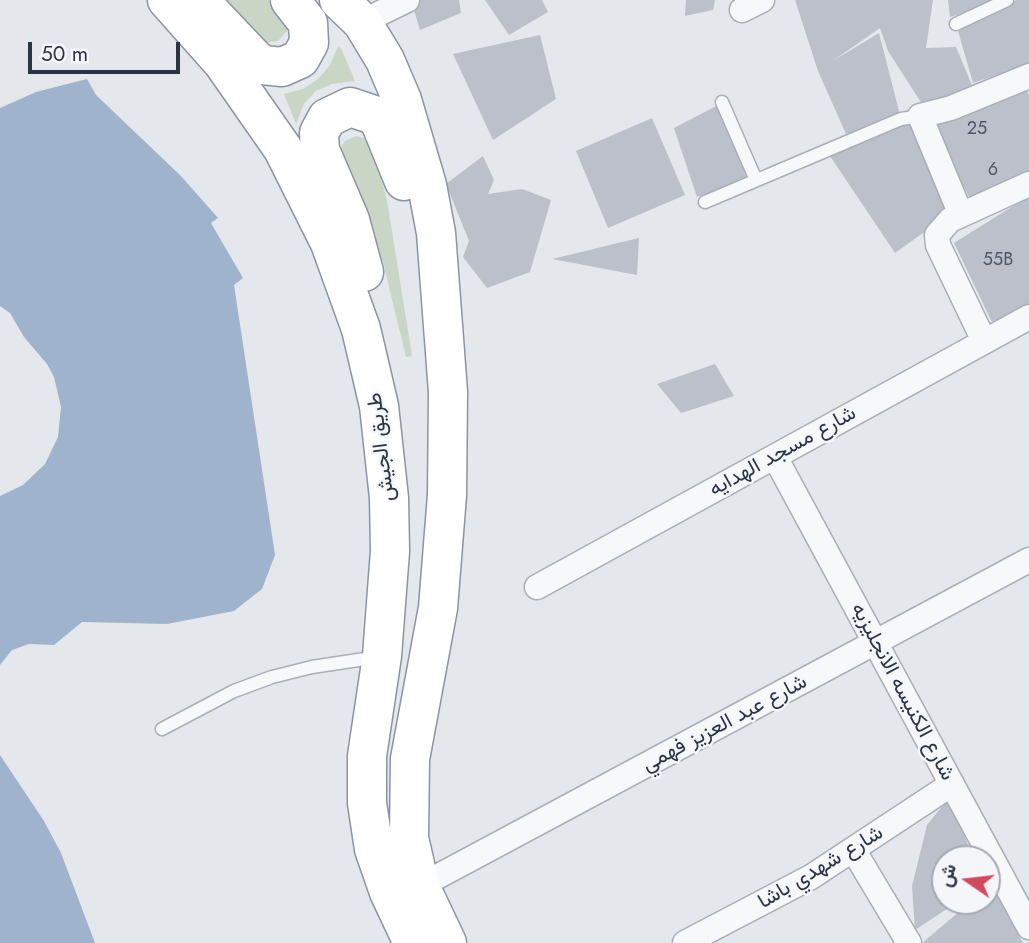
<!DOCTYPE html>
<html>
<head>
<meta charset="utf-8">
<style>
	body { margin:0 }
	#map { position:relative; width:1029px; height:943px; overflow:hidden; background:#e4e7ec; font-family:Jost,Vazirmatn,sans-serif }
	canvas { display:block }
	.north { position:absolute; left:931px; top:845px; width:70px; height:70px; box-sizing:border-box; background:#f4f6f9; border:2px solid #a4a8b1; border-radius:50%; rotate:284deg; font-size:19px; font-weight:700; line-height:28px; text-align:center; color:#2b3445 }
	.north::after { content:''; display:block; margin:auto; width:24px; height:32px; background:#d1495b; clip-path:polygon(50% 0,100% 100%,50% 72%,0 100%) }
	.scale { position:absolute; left:28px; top:42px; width:152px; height:32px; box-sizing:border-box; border:4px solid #2b3445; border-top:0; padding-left:9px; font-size:21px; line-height:24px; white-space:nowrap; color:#2b3445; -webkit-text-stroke:5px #f4f6f9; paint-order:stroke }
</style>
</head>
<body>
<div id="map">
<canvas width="1029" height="943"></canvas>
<div class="north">ش</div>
<div class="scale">50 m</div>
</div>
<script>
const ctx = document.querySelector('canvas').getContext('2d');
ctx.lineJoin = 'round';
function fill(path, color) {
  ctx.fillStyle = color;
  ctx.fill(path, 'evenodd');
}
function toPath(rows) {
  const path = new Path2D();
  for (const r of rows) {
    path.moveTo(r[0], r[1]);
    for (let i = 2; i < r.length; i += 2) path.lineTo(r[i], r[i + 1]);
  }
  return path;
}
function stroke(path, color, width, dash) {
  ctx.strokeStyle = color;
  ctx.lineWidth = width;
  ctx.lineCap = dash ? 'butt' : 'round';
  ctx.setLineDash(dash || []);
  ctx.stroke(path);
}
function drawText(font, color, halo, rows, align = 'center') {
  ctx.font = font + ' Jost,Vazirmatn,sans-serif';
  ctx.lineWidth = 5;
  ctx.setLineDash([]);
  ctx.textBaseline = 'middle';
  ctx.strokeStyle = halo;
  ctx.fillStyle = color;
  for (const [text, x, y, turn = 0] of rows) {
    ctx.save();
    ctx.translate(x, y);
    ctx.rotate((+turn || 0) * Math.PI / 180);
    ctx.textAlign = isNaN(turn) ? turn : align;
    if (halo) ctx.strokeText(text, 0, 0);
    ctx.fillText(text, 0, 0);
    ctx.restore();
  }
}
fill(toPath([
	[225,0,268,0,283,11,288,24,287,31,278,41,264,43],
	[338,47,341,48,355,81,332,84,316,91,304,104,296,124,284,94,303,89,318,79,330,65],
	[356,136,367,139,373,149,387,200,412,356,406,357,383,262,339,151,345,141]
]), '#c9d6c5');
fill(toPath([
	[87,79,96,95,181,176,218,218,211,223,243,278,234,285,275,555,262,589,234,611,167,624,82,622,54,645,29,644,12,650,0,665,0,496,23,485,45,464,58,437,61,407,54,377,47,364,24,337,10,313,0,306,0,108,36,92],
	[0,755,44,821,61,853,95,943,0,943]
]), '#9fb4cc');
fill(toPath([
	[411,0,459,0,461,13,420,30],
	[485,0,542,0,548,12,509,35],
	[686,0,715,0,713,10,685,16],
	[795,0,933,0,926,48,956,47,974,90,924,107,888,51,880,28,831,62,879,33,901,119,846,134,818,71],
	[948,0,1004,0,1004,1,950,17],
	[1017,0,1029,0,1029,64,973,83,956,24],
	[540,35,556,99,493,140,453,54],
	[1024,81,1029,96,1029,184,975,208,932,127],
	[720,104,748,178,697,197,674,128],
	[652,118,685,195,608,228,576,151],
	[912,120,951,213,895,253,830,156],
	[483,156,494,180,488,194,522,189,551,200,530,272,487,288,463,257,469,241,446,184],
	[1029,196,1029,310,992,322,954,243],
	[639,238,637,275,552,259],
	[715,364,734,396,681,413,657,384],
	[949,798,974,859,945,859,945,901,959,901,915,930,912,886,927,825],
	[992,886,1023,943,922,943,972,901,987,901,987,890]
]), '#bbc0ca');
const service = toPath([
	[956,24,1007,0],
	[722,102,756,180],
	[705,202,901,119,920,116],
	[162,729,234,691,272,677,312,667,378,657]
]);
const minor = toPath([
	[742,10,762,0],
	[362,22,407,0],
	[961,215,920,116,951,108,1029,76],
	[984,341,938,245,937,235,950,220,1029,184],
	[775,457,1029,927],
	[537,587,1029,317],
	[854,851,909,943],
	[420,886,1029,560],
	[685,943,811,877,952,784]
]);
const trunk = toPath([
	[167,0,223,63,283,149,330,243,361,329,379,406,389,498,390,551,382,656,367,756,367,803,374,849,389,892,413,943],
	[199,0,255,59,263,65,282,67,300,59,309,43,308,23,290,0],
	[339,0,362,22,385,60,402,100,427,185,436,233,448,392,447,495,438,608,410,759,409,838,420,886,447,943],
	[364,272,350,220,320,150,319,133,327,118,350,107,374,115,380,122,404,181]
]);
stroke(service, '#a9aeb7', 15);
stroke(minor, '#a9aeb7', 27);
stroke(trunk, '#8b94a3', 41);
stroke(service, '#f7f8fa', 12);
stroke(minor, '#f7f8fa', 24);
stroke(trunk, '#fff', 38);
drawText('18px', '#4f5766', null, [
	["25",977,130],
	["6",993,171],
	["55B",998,261]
]);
drawText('21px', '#2b3445', '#f4f6f9', [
	["طريق الجيش",382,447,-97],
	["شارع مسجد الهدايه",783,452,-29],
	["شارع الكنيسه الانجليزيه",902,692,62],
	["شارع عبد العزيز فهمي",725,724,-28],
	["شارع شهدي باشا",821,868,-31]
]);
</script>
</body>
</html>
